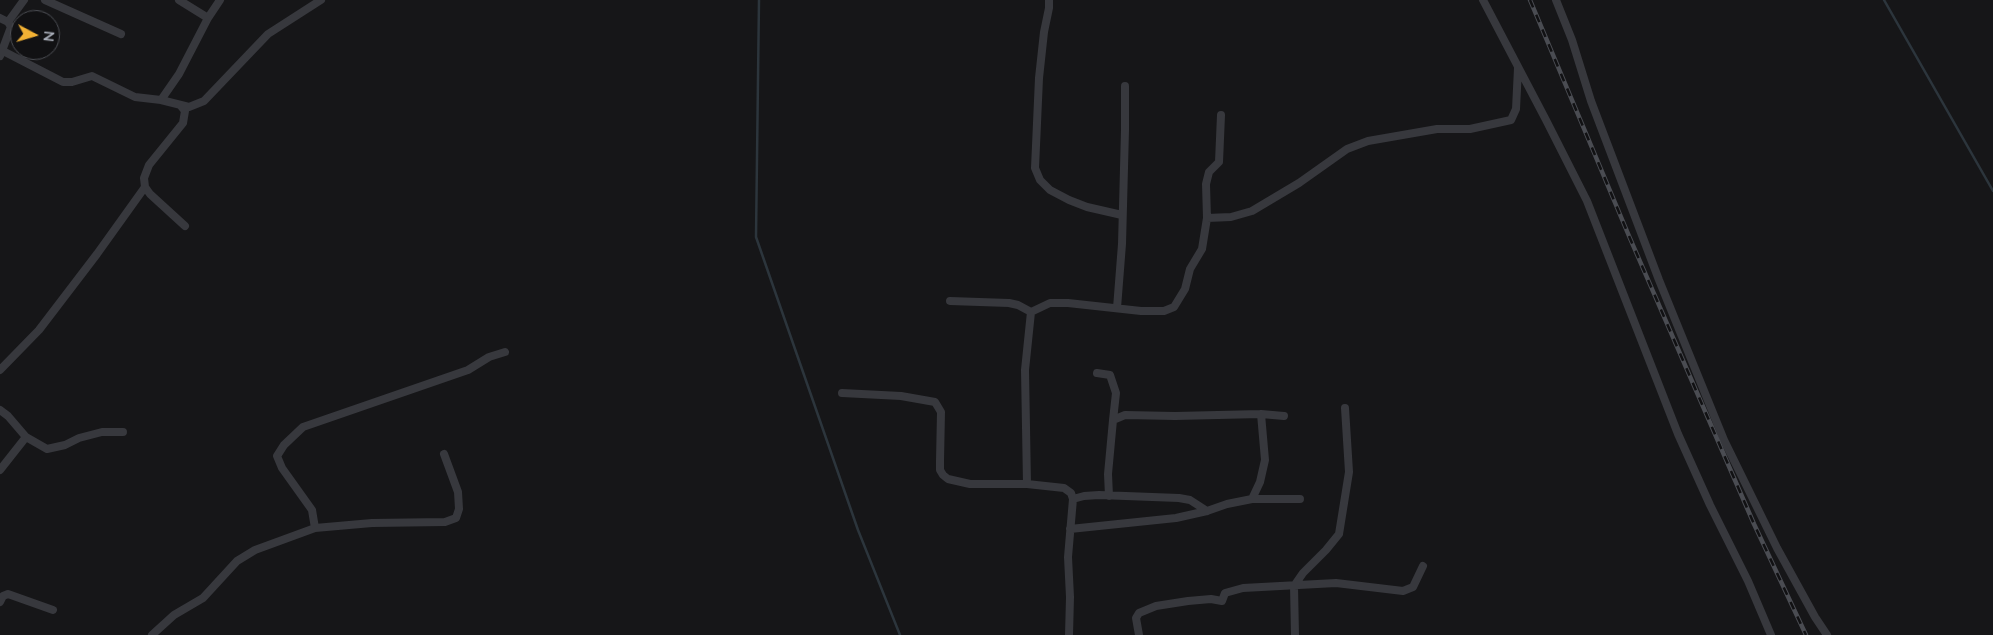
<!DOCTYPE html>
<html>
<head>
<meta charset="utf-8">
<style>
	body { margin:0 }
	#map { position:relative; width:1993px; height:635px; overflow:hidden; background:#161618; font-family:Lato,sans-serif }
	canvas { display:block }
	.north { position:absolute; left:10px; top:10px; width:50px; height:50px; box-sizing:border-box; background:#111113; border:1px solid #4d4f55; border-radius:50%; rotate:96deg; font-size:14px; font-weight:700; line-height:20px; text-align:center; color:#a8adb8 }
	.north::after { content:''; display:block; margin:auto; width:18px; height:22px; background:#f2b134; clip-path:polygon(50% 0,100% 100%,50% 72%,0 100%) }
</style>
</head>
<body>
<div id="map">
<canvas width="1993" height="635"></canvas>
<div class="north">N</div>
</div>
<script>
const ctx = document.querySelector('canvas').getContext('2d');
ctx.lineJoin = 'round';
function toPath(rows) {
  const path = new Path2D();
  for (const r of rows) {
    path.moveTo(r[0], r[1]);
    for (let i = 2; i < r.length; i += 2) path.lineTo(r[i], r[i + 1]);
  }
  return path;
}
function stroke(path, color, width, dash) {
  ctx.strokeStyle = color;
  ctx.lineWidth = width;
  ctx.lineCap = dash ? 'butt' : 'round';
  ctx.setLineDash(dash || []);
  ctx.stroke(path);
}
stroke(toPath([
	[759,0,756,237,858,530,900,635],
	[1884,0,1993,191]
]), '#2c353c', 2.5);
stroke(toPath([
	[45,0,121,34],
	[179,0,208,18],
	[1049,0,1049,8,1044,32,1039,78,1035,168,1040,180,1050,190,1069,200,1087,207,1122,215],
	[1483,0,1546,120,1587,201,1678,434,1710,505,1748,581,1771,635],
	[1556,0,1572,40,1591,101,1659,280,1724,440,1777,548,1815,617,1827,635],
	[0,18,8,22,11,27,0,56],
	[8,22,24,0],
	[3,51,63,82,72,82,92,76,135,97,161,100,189,107,204,101,268,34,321,0],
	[161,100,179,74,208,18,220,0],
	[181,106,185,111,183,123,149,165,144,178,145,187,150,194,185,226],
	[1207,218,1231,217,1252,211,1299,183,1347,149,1368,141,1437,129,1470,129,1511,120,1516,109,1518,68],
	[950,301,1009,303,1018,305,1031,312],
	[1117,308,1122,244,1125,130,1125,86],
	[0,370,39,330,97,254,145,187],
	[1097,373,1110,375,1116,393,1113,420],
	[842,393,901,396,935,402,941,412,940,461,940,470,943,475,948,479,970,484,1027,484],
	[0,410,8,416,26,437],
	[0,470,26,437,47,449,65,445,79,438,102,432,123,432],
	[1109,496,1108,474,1113,420,1125,415,1175,416,1261,414,1284,416],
	[1073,499,1084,496,1099,495,1179,498,1190,500,1207,511],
	[1252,499,1300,499],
	[315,528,312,510,282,468,277,456,284,445,303,427,468,370,489,357,505,352],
	[1070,529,1176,518,1207,511,1227,504,1252,499,1260,482,1265,460,1261,414],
	[0,602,3,596,8,594,53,610],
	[152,635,174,615,203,598,237,561,255,550,315,528,372,523,445,522,456,518,459,509,458,492,444,454],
	[1069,635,1070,597,1068,557,1073,499,1071,493,1064,488,1027,484,1025,370,1031,312,1050,303,1068,303,1141,311,1164,311,1174,307,1185,289,1190,269,1202,249,1207,218,1206,184,1209,172,1219,162,1221,115],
	[1139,635,1136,618,1139,613,1156,606,1188,601,1211,599,1222,601,1225,593,1243,588,1336,583,1403,591,1413,587,1423,566],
	[1295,635,1294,586,1303,573,1326,550,1339,534,1349,472,1345,408]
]), '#37383d', 8);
const rail = toPath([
	[1530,0,1629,236,1754,524,1806,635]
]);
stroke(rail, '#4a4c52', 4.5);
stroke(rail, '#111113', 2.5, [8]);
</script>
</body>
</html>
